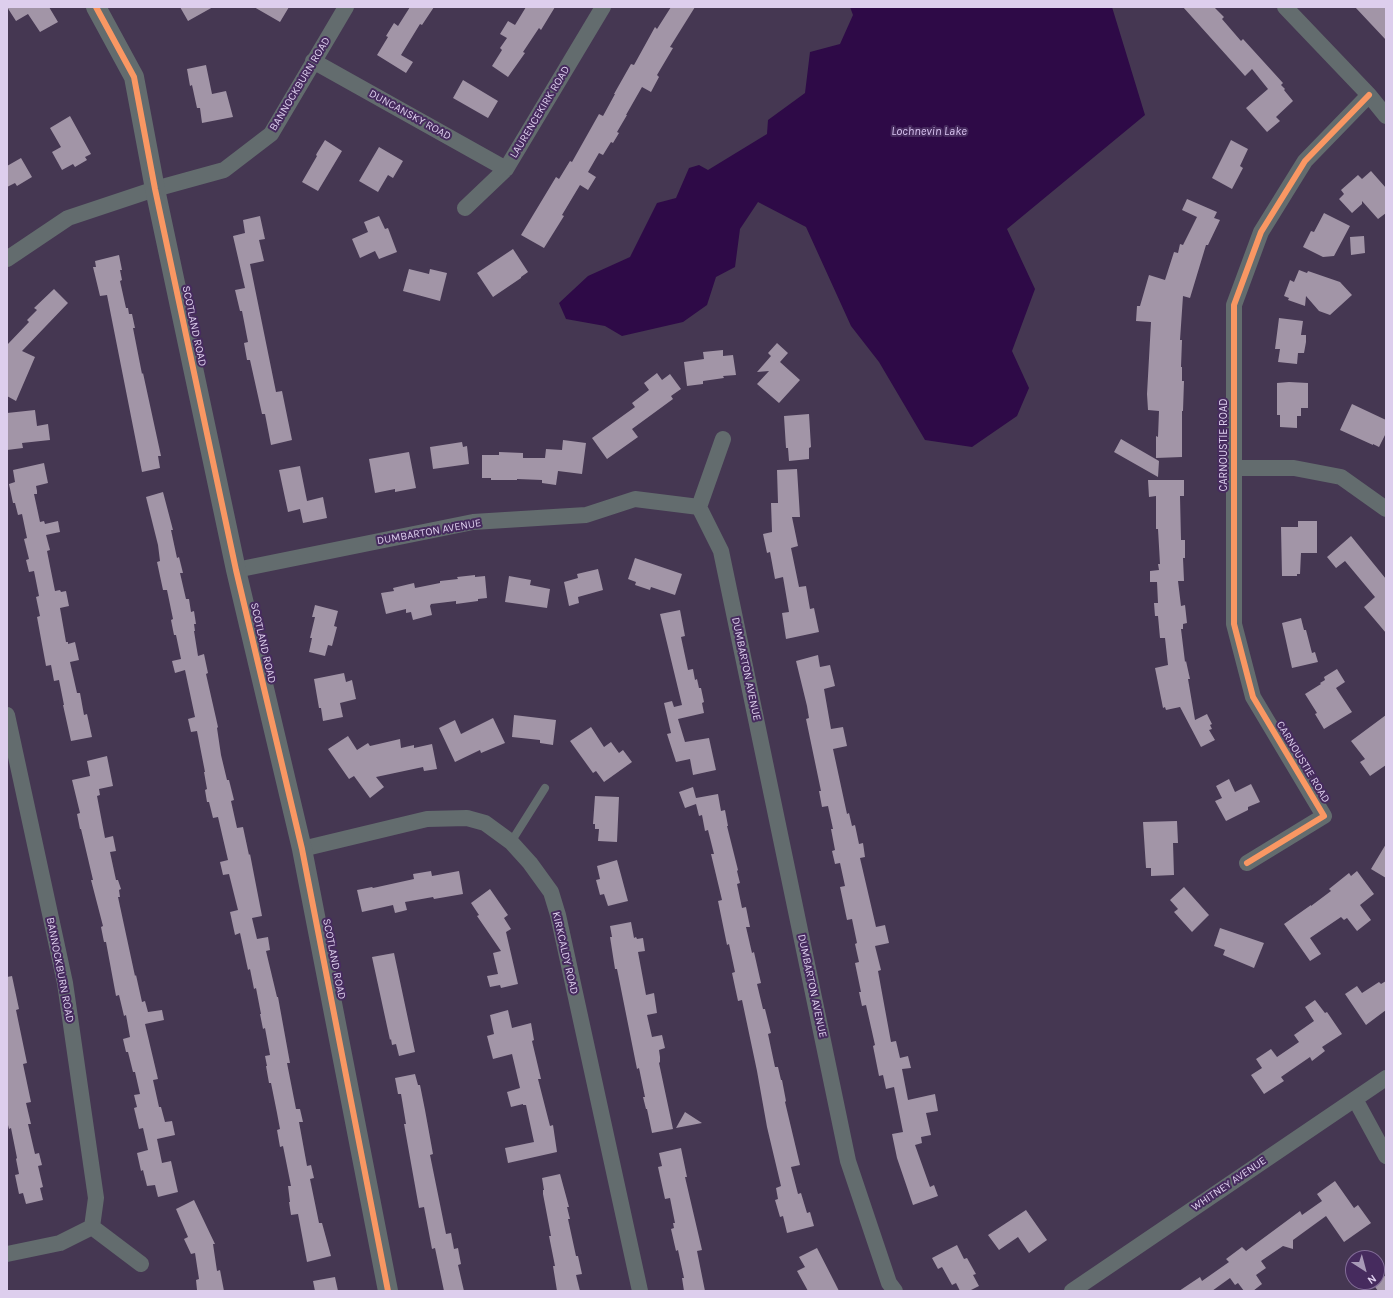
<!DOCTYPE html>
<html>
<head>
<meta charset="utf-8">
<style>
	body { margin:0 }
	#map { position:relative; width:1393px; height:1298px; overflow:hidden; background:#453752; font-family:Karla,sans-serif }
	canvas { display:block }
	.frame { position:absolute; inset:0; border:8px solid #ddceed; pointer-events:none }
	.north { position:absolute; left:1345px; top:1250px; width:40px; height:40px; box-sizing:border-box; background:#462b5e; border:1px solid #826c97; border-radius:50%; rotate:144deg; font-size:11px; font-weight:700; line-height:16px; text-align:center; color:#ddceed }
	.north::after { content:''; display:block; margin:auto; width:14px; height:18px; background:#a899b7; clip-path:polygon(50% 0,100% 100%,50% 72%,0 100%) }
</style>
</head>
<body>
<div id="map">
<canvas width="1393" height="1298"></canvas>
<div class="frame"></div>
<div class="north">N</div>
</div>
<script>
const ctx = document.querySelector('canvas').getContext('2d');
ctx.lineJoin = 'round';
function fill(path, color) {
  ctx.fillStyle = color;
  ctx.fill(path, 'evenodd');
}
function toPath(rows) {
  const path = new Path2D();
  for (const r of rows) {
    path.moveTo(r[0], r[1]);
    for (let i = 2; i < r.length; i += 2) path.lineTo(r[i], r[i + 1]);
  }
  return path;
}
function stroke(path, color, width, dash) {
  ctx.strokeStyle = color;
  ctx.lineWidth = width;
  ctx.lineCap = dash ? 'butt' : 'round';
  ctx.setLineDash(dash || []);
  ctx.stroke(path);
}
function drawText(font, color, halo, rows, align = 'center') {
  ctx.font = font + ' Karla,sans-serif';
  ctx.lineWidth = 4;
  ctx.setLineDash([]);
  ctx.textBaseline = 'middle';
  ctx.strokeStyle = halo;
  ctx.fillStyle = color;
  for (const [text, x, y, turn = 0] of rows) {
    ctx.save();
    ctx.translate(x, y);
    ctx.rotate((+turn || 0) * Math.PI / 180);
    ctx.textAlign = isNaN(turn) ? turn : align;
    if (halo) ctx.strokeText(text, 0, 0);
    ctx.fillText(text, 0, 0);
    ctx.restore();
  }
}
fill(toPath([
	[850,7,1112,7,1145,115,1007,229,1035,289,1012,351,1029,388,1017,416,972,447,925,440,879,362,851,326,806,227,758,202,740,229,735,267,716,277,707,305,683,322,622,336,605,326,566,319,559,303,588,276,630,257,657,203,676,198,689,168,699,165,708,170,767,134,768,120,805,93,810,52,840,44,853,15]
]), '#2e0a47');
fill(toPath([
	[7,7,49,7,58,22,40,32,28,14,16,21],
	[180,7,213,7,188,21],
	[254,7,289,7,280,22],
	[410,7,434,7,422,25,420,24,401,55,413,62,406,73,377,55,388,37,386,36,394,23,398,26],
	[526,7,555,7,541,30,539,28,523,52,525,53,508,77,492,66,502,50,500,48,507,38,500,34,508,21,515,25],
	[671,7,695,7,670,47,673,48,657,75,659,77,651,92,642,87,626,115,627,115,617,132,619,133,613,143,611,142,603,155,599,153,588,172,596,177,588,190,580,185,562,215,564,216,544,248,521,235,556,177,559,179,570,161,572,162,599,114,603,116,615,94,614,94,631,64,634,65,655,27,657,29],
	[1183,7,1214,7,1224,17,1222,19,1241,41,1243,39,1283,83,1281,85,1285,89,1284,90,1293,101,1276,117,1280,121,1267,132,1246,108,1268,89,1252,69,1245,76],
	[1355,7,1386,7,1386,40],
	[206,65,212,94,226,91,233,117,202,123,200,108,197,108,192,85,190,86,187,69],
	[463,80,498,101,488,118,453,98],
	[70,116,91,154,85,157,87,160,75,167,73,164,62,170,52,152,61,147,50,128],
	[325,140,342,151,318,191,302,182,317,156,316,155,317,153],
	[1231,140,1248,149,1240,166,1243,168,1232,189,1212,178],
	[379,147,403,161,393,178,388,175,378,192,359,181],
	[21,158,32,177,17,186,15,183,7,187,7,166],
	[1371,171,1386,188,1386,213,1378,219,1362,201,1362,204,1352,213,1339,199,1344,194,1341,190,1358,175,1362,179],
	[1187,199,1217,212,1214,218,1220,220,1208,245,1206,245,1190,298,1183,296,1180,340,1182,340,1181,367,1182,367,1182,381,1184,381,1183,411,1182,411,1182,457,1156,458,1156,436,1158,437,1159,411,1148,410,1147,394,1151,322,1136,321,1137,306,1140,306,1149,275,1165,280,1174,252,1178,253,1180,244,1183,245,1197,217,1182,210],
	[1324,213,1350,226,1334,256,1323,257,1303,247,1311,231,1314,232],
	[260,216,265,239,259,240,264,261,250,264,276,392,282,391,292,440,271,445,265,414,262,414,250,360,247,360,244,343,248,342,242,311,240,311,235,290,245,288,233,236,245,233,243,220],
	[379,216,385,229,388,228,397,252,379,259,375,251,360,258,352,239,368,232,364,222],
	[1364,236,1365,253,1351,255,1350,237],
	[513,249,528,272,521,277,521,278,493,297,477,273],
	[119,255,122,270,120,270,122,280,120,281,126,308,128,308,129,314,132,314,135,328,133,328,142,374,143,373,161,456,158,456,160,468,142,472,107,295,100,296,93,267,96,267,95,261],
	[409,269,429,274,430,269,447,273,440,301,403,291],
	[1299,270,1307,273,1308,271,1340,282,1352,295,1330,315,1319,311,1306,296,1305,306,1288,300,1289,298,1284,296,1290,280,1294,282],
	[54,289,68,303,22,351,35,357,16,401,7,396,7,345,29,322,27,320,37,310,34,308],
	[1279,318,1303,321,1301,335,1306,335,1306,342,1304,353,1298,353,1297,364,1278,362,1280,349,1275,349],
	[777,343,788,353,780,362,800,380,779,403,757,384,769,371,757,372,771,356,768,353],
	[723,350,723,356,733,355,736,375,723,376,724,378,703,381,703,384,687,386,684,362,704,359,703,352],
	[657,373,662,380,670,374,681,389,671,396,673,399,632,429,638,437,607,459,592,438,635,407,632,403,649,390,644,383],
	[1289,382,1308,383,1308,408,1301,408,1301,416,1297,416,1297,428,1280,427,1280,415,1277,415,1277,383],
	[1352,404,1386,420,1386,433,1379,447,1373,444,1373,445,1340,430],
	[35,410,37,426,48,424,50,440,22,443,23,448,7,450,7,413],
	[809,414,811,447,809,448,809,459,789,461,788,448,786,448,784,416],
	[1121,439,1159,461,1158,477,1114,452],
	[563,440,586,443,582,474,558,471,556,485,542,483,542,480,517,479,517,480,491,480,491,478,482,478,482,455,499,455,499,452,523,453,523,458,545,458,546,449,562,450],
	[462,442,463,447,467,446,469,464,433,469,430,447],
	[409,452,416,488,395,492,395,489,375,493,369,459],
	[44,463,48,483,36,486,37,491,37,494,34,494,40,522,44,521,45,524,58,521,60,532,46,535,50,550,47,551,55,591,60,590,61,592,66,591,69,606,60,608,66,642,68,642,68,644,75,642,79,660,70,662,77,693,80,693,84,715,87,714,92,737,71,741,63,705,64,705,59,680,54,681,51,665,46,666,37,617,40,616,36,597,39,596,34,571,29,572,26,560,29,559,24,539,27,538,22,514,18,515,15,503,13,503,9,484,15,482,13,470],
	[300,466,307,501,323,497,327,518,303,523,300,509,288,512,279,470],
	[797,469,800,517,792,517,798,546,791,548,799,587,806,586,810,609,814,608,819,632,786,639,782,613,789,612,783,577,775,579,770,552,767,553,763,534,772,532,771,503,778,503,777,470],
	[1148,480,1184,480,1184,496,1180,496,1181,540,1185,540,1185,558,1183,558,1184,581,1178,581,1181,606,1185,605,1187,623,1183,624,1183,629,1181,629,1185,662,1186,661,1190,679,1188,679,1195,720,1207,714,1212,724,1210,725,1212,729,1209,730,1215,740,1201,747,1180,707,1166,710,1165,707,1163,708,1155,668,1168,665,1165,638,1160,638,1158,616,1155,616,1154,603,1158,603,1157,582,1150,582,1150,571,1159,570,1158,564,1160,564,1158,529,1156,529,1156,496,1149,497],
	[163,492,173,530,171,530,177,558,179,557,183,573,180,573,186,599,189,599,191,612,194,611,196,624,194,624,195,631,194,631,198,656,204,654,208,673,206,674,218,727,217,728,221,755,227,780,229,780,234,800,231,801,237,828,243,827,249,855,250,854,262,916,252,918,257,939,268,937,270,950,266,951,277,997,278,997,290,1063,287,1063,296,1109,300,1109,303,1122,299,1122,307,1166,311,1165,314,1178,310,1179,319,1223,322,1223,331,1256,307,1262,298,1214,291,1215,289,1202,290,1202,288,1186,291,1186,283,1146,280,1147,277,1130,280,1129,277,1113,271,1083,269,1083,266,1066,267,1066,265,1056,270,1055,265,1028,263,1029,260,1014,261,1014,256,988,254,989,250,969,248,970,240,933,235,935,230,912,238,910,229,874,223,875,220,862,228,860,218,817,213,818,209,802,207,802,205,790,207,789,204,772,205,772,197,731,191,732,188,719,195,717,185,670,175,673,172,661,181,659,176,635,174,635,171,620,173,619,167,590,163,590,157,562,160,561,158,545,146,497],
	[1298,521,1317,521,1317,553,1301,553,1300,574,1297,574,1297,576,1282,576,1281,527,1298,527],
	[1351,536,1386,579,1386,633,1364,607,1375,597,1345,561,1336,568,1327,557],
	[635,558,682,574,675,595,651,587,650,590,635,585,636,582,628,579],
	[598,569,603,590,578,597,579,603,569,606,564,582,578,578,577,574],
	[475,575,475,577,485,576,487,598,478,599,478,601,456,604,456,601,431,604,430,606,432,615,413,620,411,612,406,613,406,609,386,614,381,593,394,591,393,588,414,583,415,588,440,583,440,581,458,579,457,577],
	[509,576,531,580,530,585,550,589,547,608,505,602],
	[315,605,338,611,334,626,337,627,332,646,328,645,325,656,309,652,312,638,310,638,315,617,312,617],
	[680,610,685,636,681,637,688,670,693,669,695,680,697,679,699,688,701,688,704,702,702,703,704,713,678,719,685,742,709,738,716,770,693,775,690,759,676,762,667,734,671,733,664,703,672,701,674,707,682,705,660,614],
	[1301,618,1304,630,1306,630,1312,653,1315,652,1318,662,1292,668,1282,623],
	[818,655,820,667,830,665,835,686,824,689,831,729,843,727,847,746,833,749,847,814,849,813,852,826,855,825,859,844,863,843,865,857,860,858,876,927,885,925,889,943,875,946,881,970,878,971,891,1042,896,1041,900,1058,908,1056,911,1068,902,1069,908,1100,935,1094,938,1111,926,1113,931,1135,921,1137,922,1143,915,1145,930,1187,934,1185,938,1196,913,1205,897,1158,892,1134,903,1132,894,1087,886,1089,883,1075,879,1076,873,1046,875,1045,866,1005,862,1006,859,992,861,992,855,963,859,962,855,944,857,943,852,919,847,920,840,887,845,886,840,863,835,864,832,851,835,850,831,829,833,829,828,806,822,807,819,791,821,791,806,719,809,718,807,706,796,661],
	[1337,669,1345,682,1336,688,1352,712,1324,729,1315,714,1317,713,1305,694,1321,684,1320,683,1325,680,1324,677],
	[344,673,346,682,352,680,356,699,340,703,343,717,323,721,321,708,319,708,314,679],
	[514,715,556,720,553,745,540,743,540,740,512,737],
	[1386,715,1386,765,1370,776,1360,762,1365,759,1351,741],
	[493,718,505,743,481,753,480,750,455,762,439,728,455,720,461,734],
	[591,727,604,747,611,742,619,753,623,750,632,762,604,782,596,771,593,773,570,741],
	[348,736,357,750,368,743,370,746,400,739,401,748,414,745,414,748,432,744,437,769,424,771,423,767,376,777,384,787,370,798,354,776,349,779,328,749],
	[107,756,113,786,99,789,100,795,97,796,105,838,113,836,116,851,110,852,116,880,118,880,121,889,119,890,120,897,118,897,135,976,136,975,142,1002,145,1001,148,1012,162,1010,164,1020,145,1024,158,1079,153,1080,159,1107,161,1107,165,1122,172,1121,175,1135,157,1139,162,1163,171,1161,178,1192,158,1197,155,1185,147,1186,143,1170,141,1171,137,1153,148,1150,143,1128,139,1129,134,1108,137,1107,134,1095,140,1094,135,1072,133,1072,128,1052,126,1052,123,1039,130,1037,126,1015,124,1016,119,995,116,996,106,942,104,942,101,927,103,926,91,880,93,880,81,829,80,829,77,814,80,813,72,780,90,776,87,761],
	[1229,779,1235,792,1251,784,1260,802,1248,807,1248,810,1226,821,1215,801,1222,798,1216,786],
	[693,787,696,798,718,794,721,811,725,810,728,826,727,826,738,870,737,871,740,883,737,884,742,908,746,907,750,927,746,927,752,953,754,952,761,983,757,984,763,1009,765,1009,771,1033,768,1034,775,1067,778,1067,781,1080,782,1080,786,1101,785,1102,800,1165,791,1167,798,1194,801,1193,807,1213,810,1212,814,1226,787,1233,783,1216,780,1217,775,1200,778,1199,776,1188,781,1186,767,1127,757,1071,742,1000,738,1001,732,973,735,972,729,944,727,945,718,901,722,900,711,854,714,854,708,830,705,831,702,815,699,816,696,804,685,808,679,792],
	[595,796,619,797,617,842,598,841,599,829,595,829,595,824,593,824],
	[1177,821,1178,843,1173,843,1174,875,1151,876,1151,868,1146,868,1143,822],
	[1386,844,1386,878,1371,869],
	[617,860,628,901,608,906,604,894,600,895,596,880,600,879,597,866],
	[431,871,432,876,459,871,463,894,434,899,433,897,405,902,407,910,395,913,393,905,362,912,357,890,372,887,373,888,414,879,413,874],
	[1357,871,1374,894,1360,905,1371,920,1357,931,1347,918,1344,920,1341,917,1310,938,1321,954,1310,961,1284,924,1311,905,1311,906,1331,891,1329,889,1349,873,1351,876],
	[1184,887,1209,915,1192,932,1174,912,1178,909,1170,900],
	[490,889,508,915,504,918,511,929,506,932,518,984,501,988,500,985,490,987,487,976,498,974,493,953,501,951,477,916,479,915,471,903],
	[631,922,634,938,636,937,637,939,643,938,645,951,638,952,646,995,654,993,657,1013,647,1015,652,1037,662,1035,665,1048,659,1050,660,1057,660,1062,659,1063,673,1129,652,1133,647,1109,646,1109,643,1097,645,1097,639,1068,637,1069,617,969,615,969,610,937,612,937,610,926],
	[1220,928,1264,943,1254,968,1223,955,1225,950,1214,946],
	[394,953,415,1052,399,1056,396,1044,392,1045,391,1039,390,1040,372,957],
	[12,976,19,1009,16,1010,27,1063,23,1064,31,1102,26,1103,31,1124,28,1124,35,1154,39,1153,42,1165,38,1166,43,1187,40,1188,43,1200,26,1204,23,1193,19,1194,15,1175,19,1174,16,1159,17,1158,11,1128,9,1129,7,1121,7,977],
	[1386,981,1386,1010,1366,1025,1345,994,1357,986,1362,993,1379,982,1381,984],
	[1315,1000,1325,1013,1327,1012,1342,1034,1322,1047,1325,1051,1312,1061,1310,1057,1281,1077,1284,1081,1264,1094,1251,1075,1262,1068,1256,1059,1271,1049,1277,1057,1299,1042,1294,1035,1314,1021,1305,1007],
	[508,1010,512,1028,531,1023,534,1040,532,1041,541,1079,538,1079,550,1126,553,1125,557,1152,508,1163,505,1148,534,1142,526,1105,523,1105,523,1104,511,1107,507,1092,520,1088,512,1054,493,1059,487,1036,494,1034,490,1015],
	[415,1074,418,1085,420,1085,425,1110,433,1154,430,1155,446,1234,451,1233,454,1249,458,1248,461,1264,458,1265,464,1291,444,1291,435,1248,432,1249,424,1207,419,1208,404,1124,406,1124,401,1094,398,1094,395,1078],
	[685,1112,702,1123,676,1128],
	[681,1148,687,1177,685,1177,702,1250,697,1251,705,1291,684,1291,682,1278,684,1278,678,1250,676,1251,671,1229,674,1228,673,1223,675,1223,670,1198,665,1199,658,1167,662,1166,659,1153],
	[560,1174,569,1207,567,1207,570,1219,568,1219,576,1256,578,1256,582,1274,576,1275,580,1291,557,1291,553,1266,555,1266,549,1236,551,1236,543,1194,543,1190,544,1190,542,1178],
	[1335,1181,1354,1208,1358,1205,1371,1223,1344,1242,1326,1216,1293,1240,1293,1249,1283,1246,1261,1261,1266,1268,1256,1275,1262,1284,1253,1291,1244,1291,1238,1283,1235,1285,1230,1278,1212,1291,1179,1291,1200,1277,1202,1281,1229,1262,1226,1259,1242,1247,1246,1251,1300,1211,1302,1215,1322,1201,1317,1194],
	[194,1200,215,1244,213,1244,217,1271,220,1270,224,1291,197,1290,196,1280,199,1279,195,1253,191,1254,184,1239,188,1237,176,1209],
	[1026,1210,1047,1240,1029,1253,1018,1237,999,1250,988,1235],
	[957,1245,964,1259,967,1258,976,1274,973,1275,979,1286,969,1291,960,1291,956,1283,952,1285,942,1267,938,1269,932,1258],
	[817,1248,835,1283,839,1291,808,1291,797,1271,805,1267,799,1257],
	[1386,1275,1386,1291,1378,1291,1373,1284,1377,1282],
	[335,1277,338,1291,315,1291,313,1281]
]), '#a295a7');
stroke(toPath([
	[511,842,545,788]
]), '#636c6e', 8);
stroke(toPath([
	[1285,7,1369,95,1386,116],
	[313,61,506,169],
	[465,208,506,169,603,7],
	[7,259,68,218,155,189,224,170,271,134,346,7],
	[1234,468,1294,468,1341,477,1386,509],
	[699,507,721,551,848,1161,889,1283,895,1291],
	[699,507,723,439],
	[236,570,473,522,586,515,635,499,699,507],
	[7,715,65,983,96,1198,92,1227],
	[302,849,427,819,467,818,485,823,511,842,530,863,551,892,558,915,640,1291],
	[1247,863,1324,816,1253,697,1234,624,1234,305,1261,232,1305,161,1369,95],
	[1355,1099,1386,1156],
	[7,1254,60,1243,92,1227,141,1264],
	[1072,1291,1386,1078]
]), '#636c6e', 16);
stroke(toPath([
	[96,7,134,77,155,189,236,570,302,849,388,1291]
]), '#636c6e', 20);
stroke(toPath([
	[96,7,134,77,155,189,236,570,302,849,388,1291],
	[1247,863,1324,816,1253,697,1234,624,1234,305,1261,232,1305,161,1369,95]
]), '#f99763', 6);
drawText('11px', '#ddceed', '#462b5e', [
	["BANNOCKBURN ROAD",300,84,-59],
	["LAURENCEKIRK ROAD",540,112,-59],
	["DUNCANSKY ROAD",410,115,29],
	["SCOTLAND ROAD",194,326,78],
	["CARNOUSTIE ROAD",1224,445,-90],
	["DUMBARTON AVENUE",429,532,-10],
	["SCOTLAND ROAD",263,643,77],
	["DUMBARTON AVENUE",746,669,78],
	["CARNOUSTIE ROAD",1303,762,59],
	["KIRKCALDY ROAD",565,953,77],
	["SCOTLAND ROAD",334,959,79],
	["BANNOCKBURN ROAD",60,970,79],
	["DUMBARTON AVENUE",812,986,78],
	["WHITNEY AVENUE",1229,1184,-34]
]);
drawText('italic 12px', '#d9c3f1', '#462b5e', [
	["Lochnevin Lake",929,132]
]);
</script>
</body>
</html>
